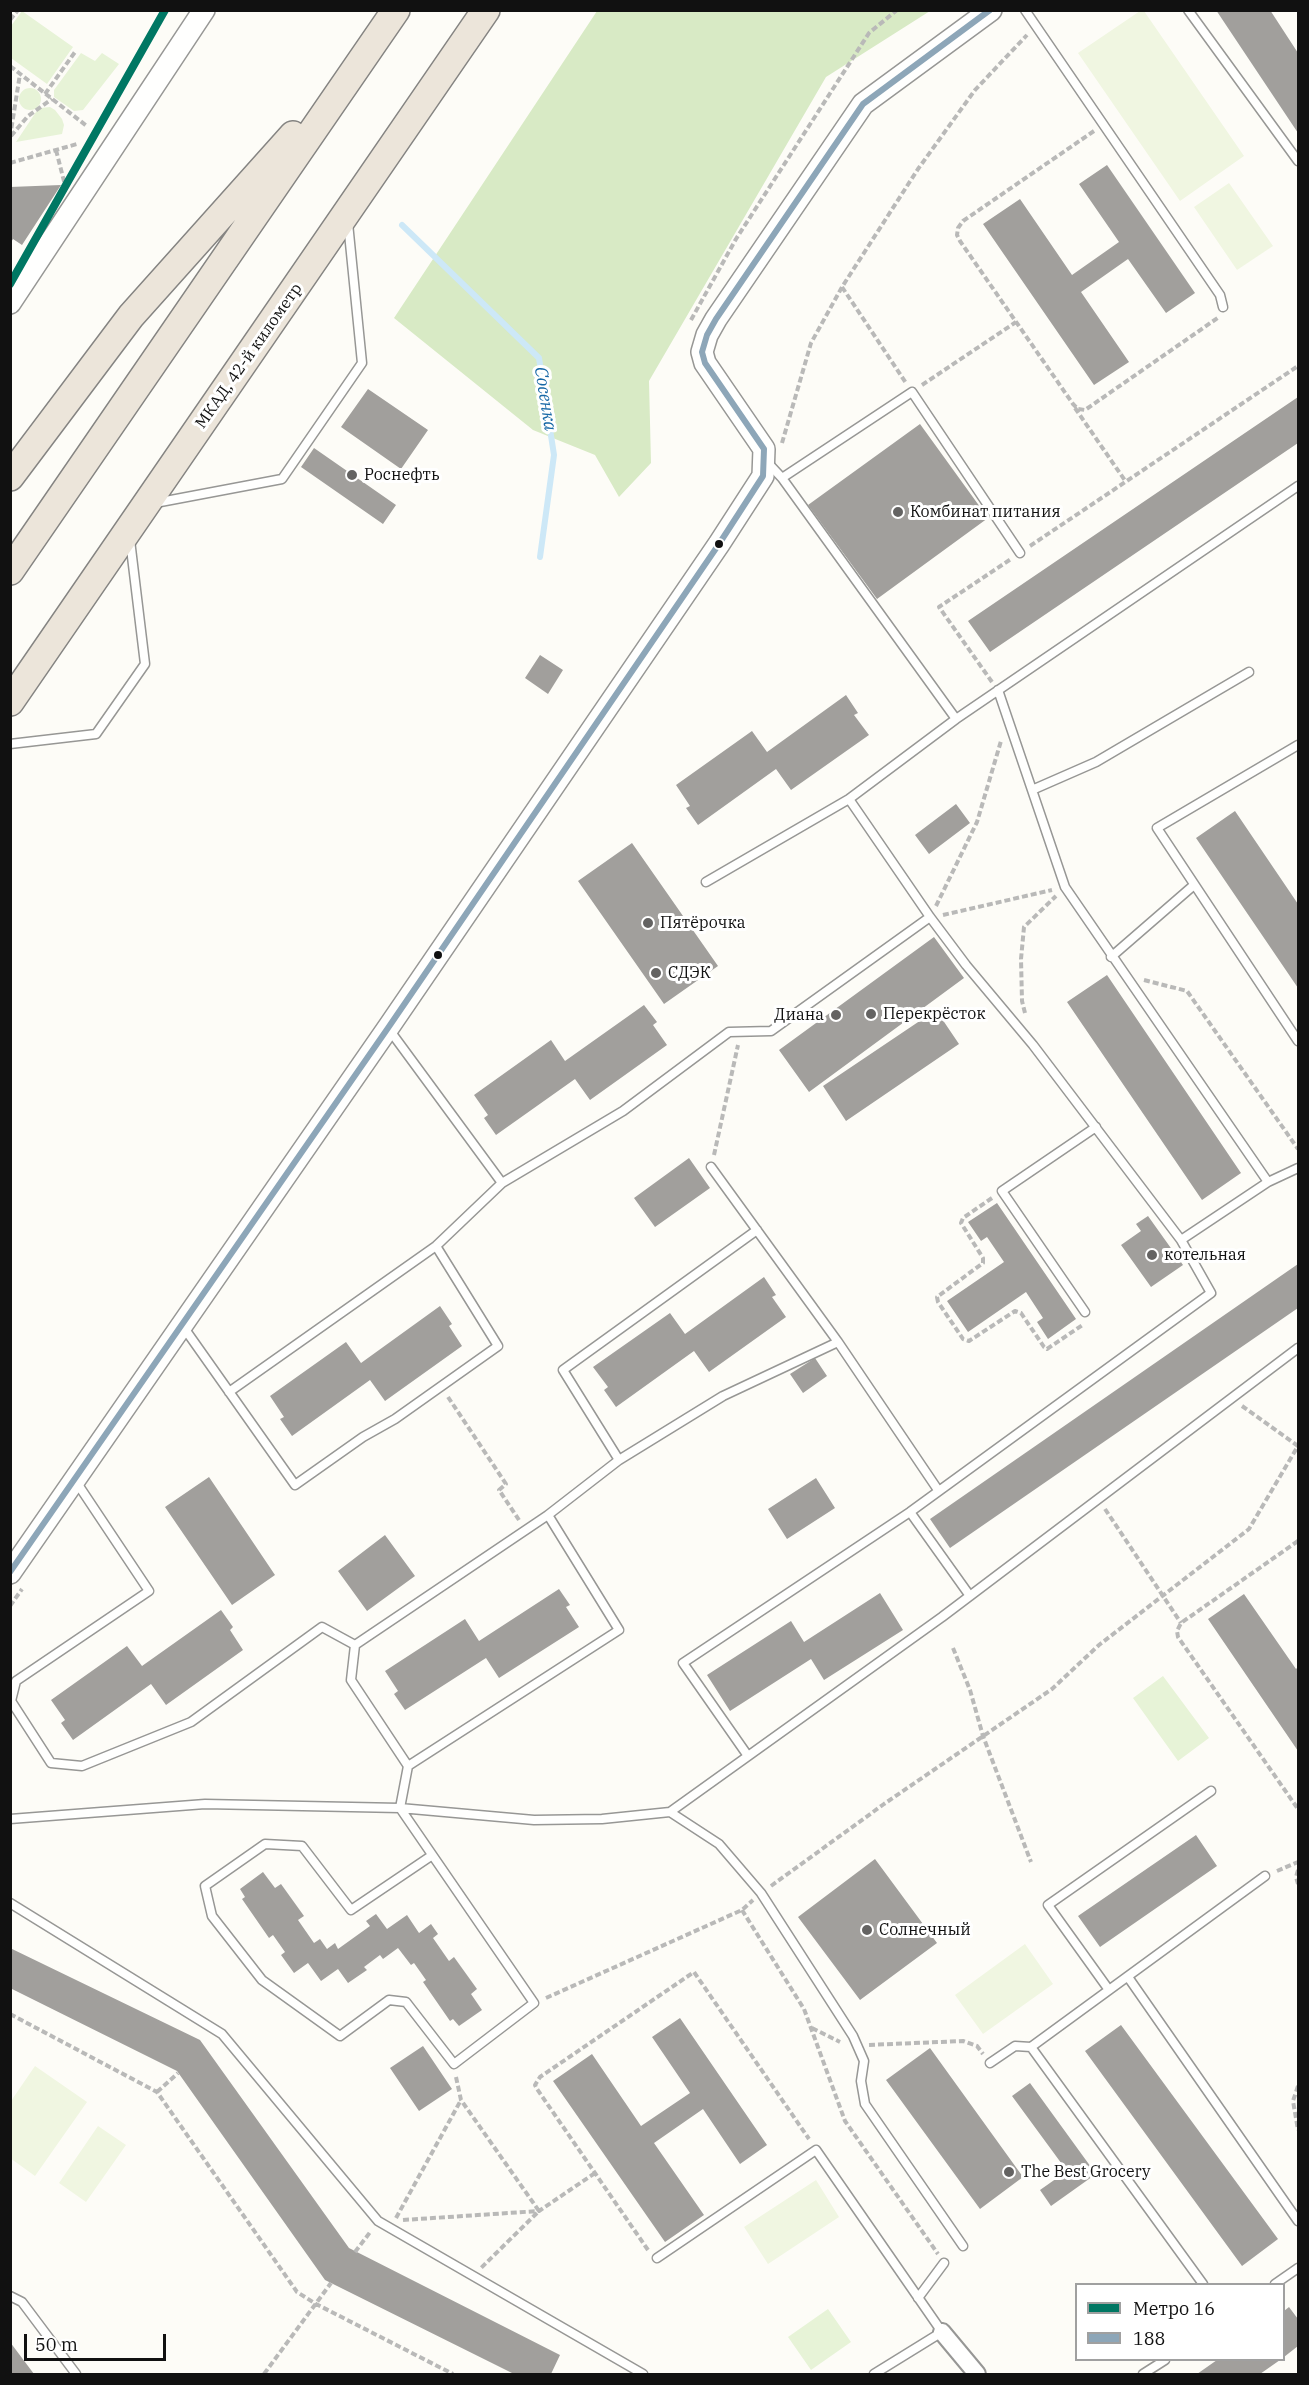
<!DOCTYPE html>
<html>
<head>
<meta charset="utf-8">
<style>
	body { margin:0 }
	#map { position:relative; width:1309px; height:2385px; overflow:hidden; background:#fdfcf7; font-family:"IBM Plex Serif",serif }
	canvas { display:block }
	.frame { position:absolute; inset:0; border:12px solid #111; pointer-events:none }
	.legend { position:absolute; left:1075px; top:2283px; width:210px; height:78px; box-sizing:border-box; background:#fff; border:2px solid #a0a0a0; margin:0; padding:8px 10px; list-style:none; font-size:18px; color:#111 }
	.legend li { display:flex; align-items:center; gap:12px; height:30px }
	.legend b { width:30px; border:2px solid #a0a0a0 }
	.scale { position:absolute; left:24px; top:2334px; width:142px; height:27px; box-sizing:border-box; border:3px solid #111; border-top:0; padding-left:8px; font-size:18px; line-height:21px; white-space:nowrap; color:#111; -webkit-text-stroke:4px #fff; paint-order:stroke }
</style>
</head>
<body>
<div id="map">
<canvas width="1309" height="2385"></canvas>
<div class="frame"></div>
<ul class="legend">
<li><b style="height:8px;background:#007763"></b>Метро 16</li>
<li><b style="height:8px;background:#8da6b8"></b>188</li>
</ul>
<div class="scale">50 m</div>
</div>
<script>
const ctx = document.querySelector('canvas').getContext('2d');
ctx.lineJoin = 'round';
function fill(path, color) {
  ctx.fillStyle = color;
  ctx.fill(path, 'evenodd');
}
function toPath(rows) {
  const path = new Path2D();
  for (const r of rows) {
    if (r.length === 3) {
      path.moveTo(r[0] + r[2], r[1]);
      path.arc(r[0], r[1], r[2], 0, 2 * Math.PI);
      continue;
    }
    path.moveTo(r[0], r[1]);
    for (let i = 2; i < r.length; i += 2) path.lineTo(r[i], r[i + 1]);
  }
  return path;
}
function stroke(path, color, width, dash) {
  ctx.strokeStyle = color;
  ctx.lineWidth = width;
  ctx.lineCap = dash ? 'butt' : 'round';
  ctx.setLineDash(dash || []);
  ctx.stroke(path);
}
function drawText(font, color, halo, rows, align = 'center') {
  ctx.font = font + ' "IBM Plex Serif",serif';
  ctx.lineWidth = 6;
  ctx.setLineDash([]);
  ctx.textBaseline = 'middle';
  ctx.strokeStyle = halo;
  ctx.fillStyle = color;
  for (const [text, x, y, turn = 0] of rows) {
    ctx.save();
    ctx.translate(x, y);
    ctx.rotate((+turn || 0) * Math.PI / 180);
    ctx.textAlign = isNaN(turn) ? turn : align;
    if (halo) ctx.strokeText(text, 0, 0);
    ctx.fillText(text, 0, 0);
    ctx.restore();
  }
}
fill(toPath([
	[22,11,73,47,47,84,11,58,11,26],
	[81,53,95,61,102,53,119,64,83,110,74,111,54,97,54,90],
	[30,99,11],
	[50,107,55,110,62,119,64,125,62,134,16,142,36,112,41,108],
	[1163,1676,1209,1738,1178,1761,1133,1698],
	[828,2309,851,2342,811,2370,788,2337]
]), '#e7f3d7');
fill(toPath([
	[597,11,930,11,826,77,649,381,651,463,619,497,595,455,533,430,394,318]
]), '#d8eac5');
fill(toPath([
	[1140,11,1144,11,1244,156,1180,201,1078,53],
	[1229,183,1273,246,1237,270,1194,207],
	[1025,1944,1053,1984,983,2034,955,1995],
	[35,2066,87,2102,35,2176,10,2158,11,2101],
	[98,2126,126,2145,86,2202,59,2183],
	[816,2180,839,2217,768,2264,744,2227]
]), '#f0f6e1');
stroke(toPath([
	[402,225,539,358,554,455,540,557]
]), '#cde8f7', 6);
fill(toPath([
	[1216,10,1270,10,1298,53,1298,133],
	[1107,165,1195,293,1166,313,1128,259,1081,292,1129,362,1094,385,983,224,1020,199,1072,275,1119,242,1079,184],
	[61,185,22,245,13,239,10,244,10,187],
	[368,389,428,430,401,469,341,427],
	[1298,397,1298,443,990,652,968,621],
	[920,424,988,518,877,599,808,505],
	[314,448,396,505,383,524,301,467],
	[540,655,563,670,548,694,525,678],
	[846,695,858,713,854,715,869,735,791,790,776,769,698,825,686,808,690,806,676,785,752,731,767,752],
	[956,804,970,823,929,854,915,835],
	[1235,811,1298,904,1298,988,1196,838],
	[632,843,718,966,664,1004,578,881],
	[934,937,964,978,809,1092,779,1050],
	[1107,975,1241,1173,1202,1200,1067,1002],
	[644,1005,657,1022,653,1025,667,1045,590,1100,575,1079,496,1135,484,1118,488,1115,474,1095,551,1040,565,1061],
	[936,1010,959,1044,846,1121,823,1086],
	[689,1158,710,1188,655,1227,634,1198],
	[997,1203,1076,1319,1048,1339,1037,1322,1043,1318,1026,1292,968,1332,947,1301,1004,1262,987,1237,981,1241,968,1222],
	[1148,1216,1183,1265,1151,1287,1121,1245,1141,1231,1136,1224],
	[1298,1264,1298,1308,950,1548,930,1519],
	[764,1277,776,1295,772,1297,786,1317,709,1372,694,1351,616,1407,604,1390,608,1387,593,1367,670,1313,685,1334],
	[440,1306,452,1324,449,1326,462,1346,385,1401,370,1380,292,1436,280,1419,284,1417,270,1396,346,1342,361,1363],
	[815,1358,827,1376,803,1393,790,1374],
	[209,1477,275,1575,232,1605,165,1507],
	[816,1478,835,1508,787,1539,768,1509],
	[385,1535,415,1576,367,1611,338,1571],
	[559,1589,570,1605,566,1607,579,1627,499,1678,486,1658,405,1710,394,1694,398,1691,385,1671,465,1619,479,1641],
	[880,1593,903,1630,824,1680,811,1659,730,1711,707,1675,791,1621,804,1642],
	[1244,1594,1296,1669,1298,1667,1298,1751,1208,1619],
	[221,1610,233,1627,230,1630,243,1650,166,1705,151,1684,73,1740,61,1723,65,1720,51,1700,127,1646,142,1666],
	[1196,1835,1217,1866,1100,1947,1078,1916],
	[875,1859,937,1943,860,2000,798,1917],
	[263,1872,275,1888,281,1884,304,1916,298,1920,314,1943,320,1939,327,1949,335,1943,338,1949,370,1926,366,1921,376,1914,387,1929,407,1915,419,1933,431,1924,438,1934,433,1938,449,1961,454,1957,477,1989,471,1994,482,2010,459,2026,453,2019,450,2021,423,1982,426,1980,414,1963,411,1965,398,1948,383,1959,380,1955,364,1967,367,1970,348,1983,338,1969,321,1981,308,1963,294,1973,281,1955,285,1952,273,1935,269,1938,242,1899,245,1897,240,1889],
	[10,1948,200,2040,349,2248,560,2355,551,2374,514,2374,325,2280,177,2071,10,1988],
	[680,2018,767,2145,740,2164,703,2109,654,2143,704,2215,665,2242,553,2081,592,2054,641,2126,690,2093,652,2037],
	[1121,2025,1278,2239,1242,2266,1085,2051],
	[423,2046,452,2089,419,2111,390,2068],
	[930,2048,1023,2177,980,2209,886,2080],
	[1030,2083,1096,2174,1051,2206,1040,2190,1067,2171,1012,2096],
	[1289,2307,1298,2319,1298,2346,1284,2357,1284,2311],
	[10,2342,34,2374,10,2374],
	[1217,2360,1280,2360,1260,2374,1197,2374]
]), '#a19f9c');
const service = toPath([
	[1025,10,1220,295,1223,307],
	[1188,10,1298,161],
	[768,463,782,478,956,719],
	[782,478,912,392,1020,553],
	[155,503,282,479,362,363,348,223],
	[998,690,1065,887,1268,1182],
	[10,744,96,734,145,664,130,540],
	[1298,745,1157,828,1298,1041],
	[1032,790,1096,762,1249,672],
	[706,882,849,799,956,719,1298,486],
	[1111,957,1194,885],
	[711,1167,838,1342,938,1490],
	[502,1183,623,1111,729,1032,771,1031,930,917],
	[1181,1240,1268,1182,1298,1168],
	[1085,1312,1002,1191,1096,1127],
	[182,1325,295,1485,363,1437,395,1419,498,1346,436,1246],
	[229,1392,436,1246,502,1183,388,1028],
	[619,1460,563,1370,757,1230],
	[75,1480,149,1591,16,1681,11,1701,51,1763,82,1766,191,1722,322,1627,355,1645,351,1680,408,1766,400,1808,534,2003,454,2064,406,2002,389,2000,340,2036,262,1980,212,1916,205,1886,265,1844,302,1846,351,1910,431,1856],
	[910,1512,970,1596],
	[548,1515,619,1460,723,1396,838,1342],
	[355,1645,548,1515,619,1630,408,1766],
	[748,1756,683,1663,910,1512,1211,1293,1181,1240,1033,1045,966,965,930,917,849,799],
	[670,1812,719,1844,761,1893,853,2036,864,2061,861,2081,865,2104,963,2246],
	[10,1819,205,1804,400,1808,534,1820,602,1819,670,1812,942,1617,1298,1348],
	[10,1903,222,2034,378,2221,643,2374],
	[1128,1977,1298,2221],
	[1109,1990,1048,1905,1211,1791],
	[990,2063,1015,2046,1031,2047],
	[657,2258,816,2150,942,2332,874,2374],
	[1203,2284,1031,2047,1265,1876],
	[1275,2284,1298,2268],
	[10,2296,22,2302,76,2374],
	[918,2298,944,2263],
	[1143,2374,1165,2360]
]);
const minor = toPath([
	[942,2332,977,2374]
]);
const tertiary = toPath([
	[10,303,204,10],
	[10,1573,388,1028,719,544,763,476,764,449,705,363,702,352,707,335,716,319,863,104,991,10]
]);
const trunk = toPath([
	[10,477,131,316,293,135],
	[10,571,396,10],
	[10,702,486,10]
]);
stroke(service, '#979795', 11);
stroke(minor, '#979795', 20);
stroke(tertiary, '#979795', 24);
stroke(trunk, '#858482', 30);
stroke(toPath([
	[10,20,18,10],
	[10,66,88,127],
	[45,94,75,52],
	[1094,131,963,221,958,228,957,235,960,241,1073,404,1078,409,1085,410,1219,317],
	[11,136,28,116,52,99],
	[10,137,20,74],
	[56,150,65,185],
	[10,163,77,144],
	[842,287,906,383],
	[691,320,736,239,869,33,897,10],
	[922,385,1016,322],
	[1075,408,1126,482],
	[782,443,811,343,842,287,918,169,975,90,1027,35],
	[1030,546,1298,366],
	[992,682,939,607,1011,559],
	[936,906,977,822,1001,741],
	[943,915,1052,890],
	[1144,980,1187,991,1298,1149],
	[1025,1013,1022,1001,1021,959,1024,927,1056,896],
	[714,1155,738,1045],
	[992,1198,963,1218,961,1223,983,1258,983,1263,937,1297,938,1302,963,1339,969,1341,1015,1311,1021,1313,1044,1347,1047,1349,1084,1324],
	[448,1397,506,1484,499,1490,519,1520],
	[1242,1406,1298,1446],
	[1105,1509,1181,1623],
	[1298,1541,1181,1623,1177,1631,1178,1637,1298,1809],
	[10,1606,22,1589],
	[953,1648,970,1690,983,1736,1031,1862],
	[1298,1870,1296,1877,1298,1884],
	[1277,1871,1298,1862],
	[771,1886,884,1804,1052,1689,1099,1645,1249,1529,1298,1446],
	[742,1910,804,2009,845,2121,938,2254],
	[546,1998,742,1910,753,1900],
	[10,2014,157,2092,297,2292,316,2304,453,2374],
	[812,2028,840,2042],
	[869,2045,963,2041,977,2046,983,2054],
	[456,2077,461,2100,539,2211,481,2268],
	[1298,2086,1293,2101,1298,2130],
	[157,2092,178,2073],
	[396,2218,461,2100],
	[403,2220,539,2211,595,2173],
	[648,2250,537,2089,535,2085,540,2077,694,1972,809,2139],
	[355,2252,371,2231],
	[264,2374,331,2283]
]), '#b9b9b8', 4, [6, 3]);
stroke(service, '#fffffe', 8);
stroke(minor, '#fffffe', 16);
stroke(tertiary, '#fffffe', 21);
stroke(trunk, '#ece5da', 27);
stroke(toPath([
	[10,1572,388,1028,719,544,763,476,764,449,705,363,702,352,707,335,716,319,863,104,990,10]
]), '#8da6b8', 6);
stroke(toPath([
	[10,284,165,10]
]), '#007763', 8);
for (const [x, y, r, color] of [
	[352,475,6,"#646362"],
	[898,512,6,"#646362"],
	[719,544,5,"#111"],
	[648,923,6,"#646362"],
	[438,955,5,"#111"],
	[656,973,6,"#646362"],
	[871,1014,6,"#646362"],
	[836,1015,6,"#646362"],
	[1152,1255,6,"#646362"],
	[867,1930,6,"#646362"],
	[1009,2172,6,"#646362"]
]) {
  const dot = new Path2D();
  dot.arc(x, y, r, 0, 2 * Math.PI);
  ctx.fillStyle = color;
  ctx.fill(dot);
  stroke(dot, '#fff', 2);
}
drawText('16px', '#111', '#fff', [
	["МКАД, 42-й километр",249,356,-55]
]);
drawText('16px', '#111', '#fff', [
	["Роснефть",364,475],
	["Комбинат питания",910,512],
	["Пятёрочка",660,923],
	["СДЭК",668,973],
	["Перекрёсток",883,1014],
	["Диана",824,1015,"right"],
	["котельная",1164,1255],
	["Солнечный",879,1930],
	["The Best Grocery",1021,2172]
], 'left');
drawText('italic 18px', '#1768a6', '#fff', [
	["Сосенка",545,399,81]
]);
</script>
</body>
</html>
